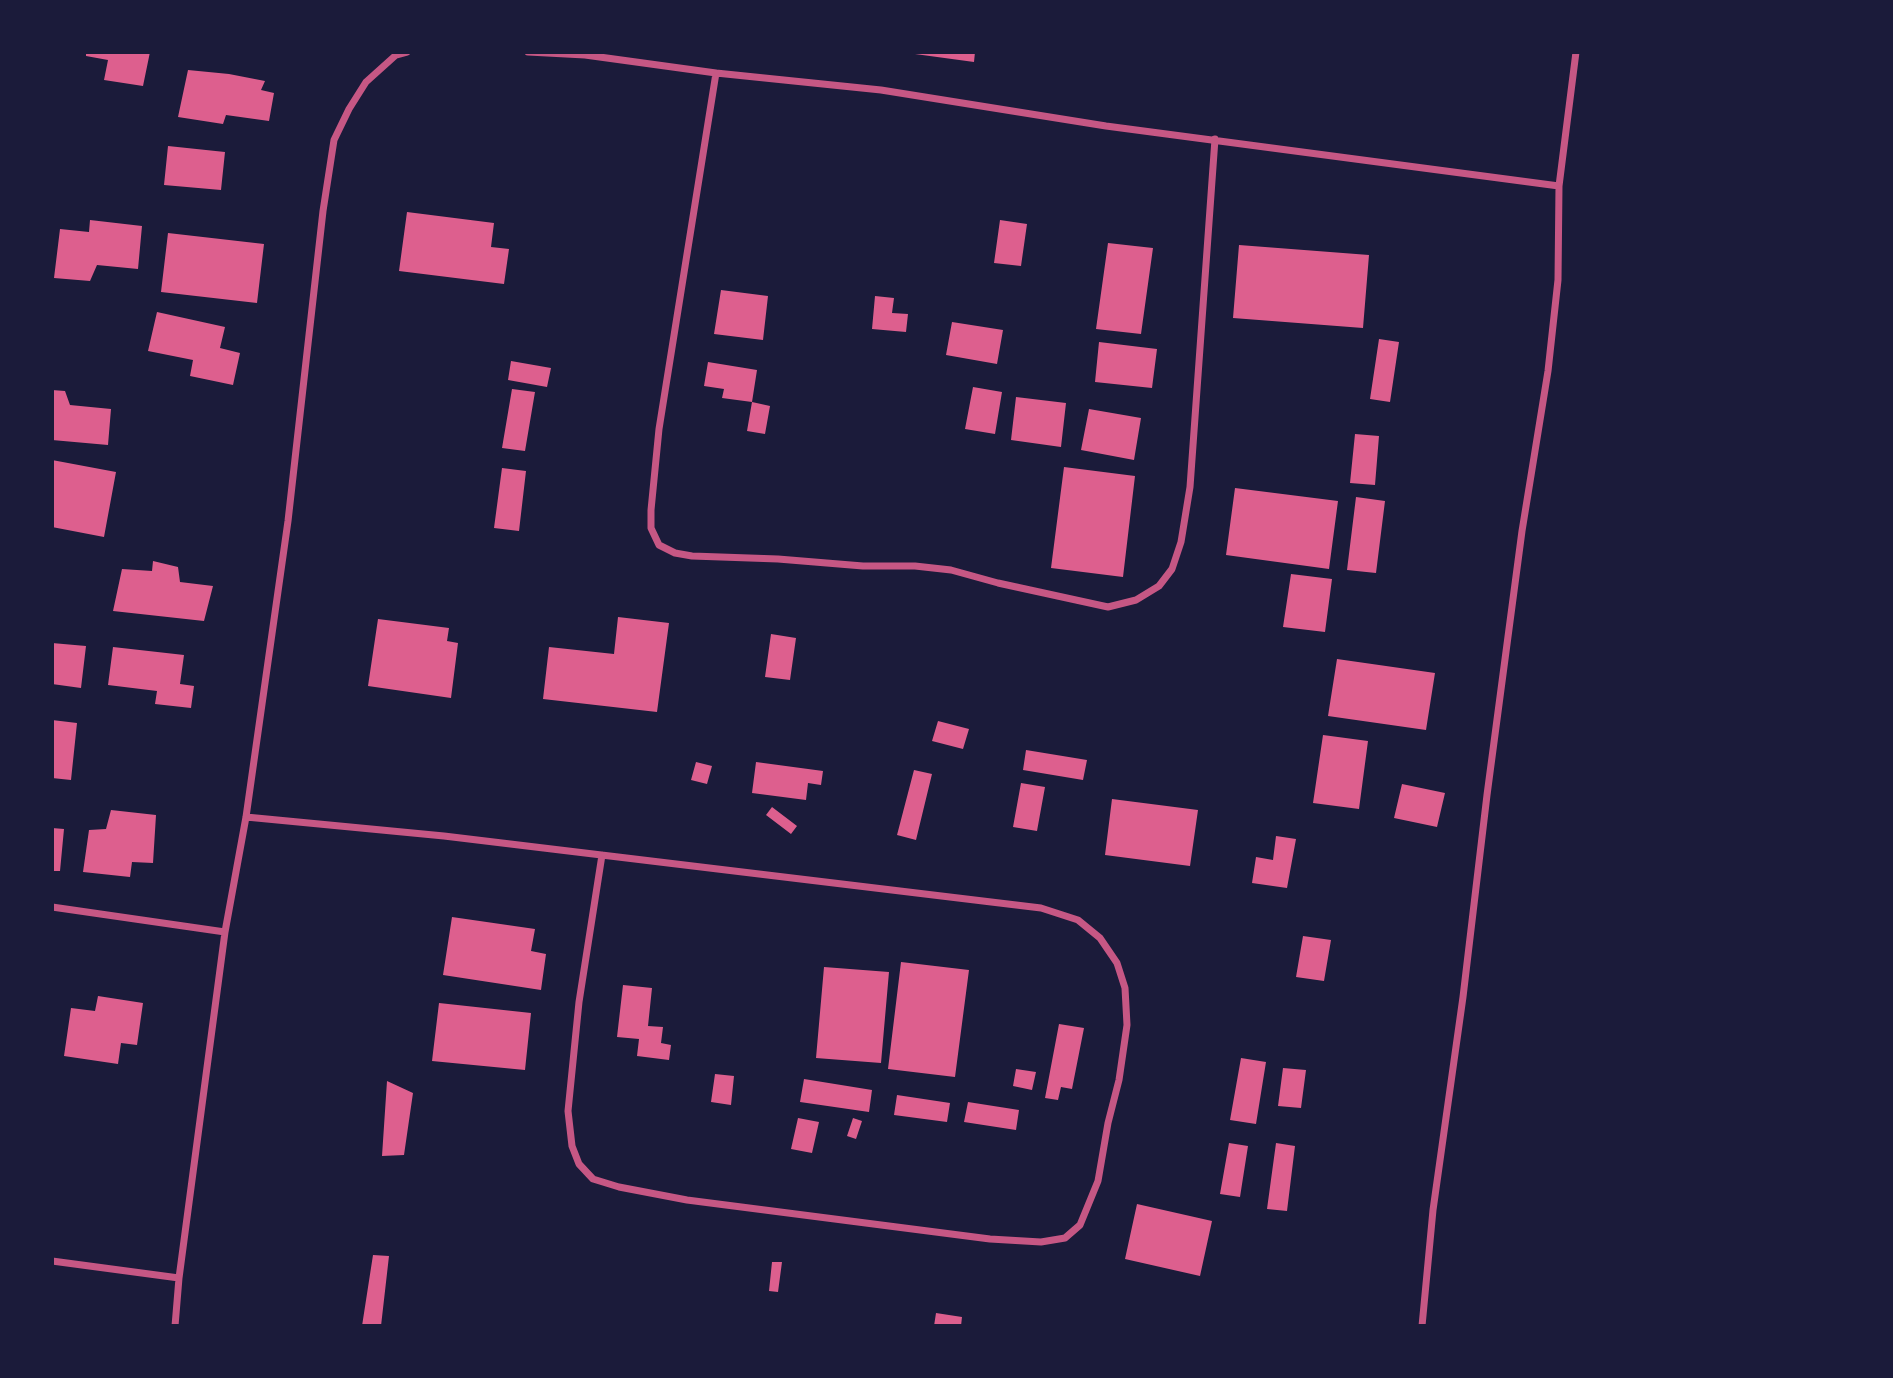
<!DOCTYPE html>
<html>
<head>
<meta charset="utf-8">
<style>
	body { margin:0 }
	#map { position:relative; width:1893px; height:1378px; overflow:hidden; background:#1b1b3a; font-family:Helvetica,sans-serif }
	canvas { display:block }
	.frame { position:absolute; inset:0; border:54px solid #1b1b3a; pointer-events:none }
</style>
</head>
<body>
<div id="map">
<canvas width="1893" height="1378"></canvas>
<div class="frame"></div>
</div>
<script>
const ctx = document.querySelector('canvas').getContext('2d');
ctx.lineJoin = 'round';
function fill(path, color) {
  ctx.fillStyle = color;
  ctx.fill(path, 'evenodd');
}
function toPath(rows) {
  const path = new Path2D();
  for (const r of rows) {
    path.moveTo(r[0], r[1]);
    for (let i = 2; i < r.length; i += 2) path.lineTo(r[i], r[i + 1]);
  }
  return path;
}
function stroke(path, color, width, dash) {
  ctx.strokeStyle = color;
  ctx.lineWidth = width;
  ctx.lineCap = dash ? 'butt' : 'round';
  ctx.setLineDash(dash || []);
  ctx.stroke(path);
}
fill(toPath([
	[86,52,150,52,143,86,104,80,108,60,86,56],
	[915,52,975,52,974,62,915,54],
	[188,70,229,74,265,81,261,90,274,93,269,121,226,115,223,124,178,117],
	[168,146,225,152,221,190,164,185],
	[407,212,494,223,491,247,509,249,504,284,399,271],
	[90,220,142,226,138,269,97,265,90,281,54,278,60,229,89,232],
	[1000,220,1027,224,1021,266,994,263],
	[168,233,264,244,257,303,161,292],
	[1108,243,1153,248,1141,334,1096,329],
	[1239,245,1369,255,1363,328,1233,318],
	[721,290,768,296,763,340,714,334],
	[875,296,894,298,892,313,908,314,906,332,872,329],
	[157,312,225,327,220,348,240,353,233,385,190,376,193,360,148,351],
	[952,322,1003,330,997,364,946,355],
	[1379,339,1399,342,1390,402,1370,399],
	[1099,342,1157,349,1152,388,1095,382],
	[511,361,551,368,547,387,508,380],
	[708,362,757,370,752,402,722,398,724,389,704,386],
	[973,387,1002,392,995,434,965,429],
	[512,389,535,392,525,451,502,448],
	[52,390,65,391,70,405,111,409,108,445,52,440],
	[1016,397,1066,403,1061,447,1011,440],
	[752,402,770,406,765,434,747,431],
	[1089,409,1141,418,1134,460,1081,450],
	[1355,434,1379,436,1375,485,1350,483],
	[52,460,116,472,104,537,52,527],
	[1064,467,1135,476,1123,577,1051,568],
	[502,468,526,471,519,531,494,528],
	[1235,488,1338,501,1329,569,1226,555],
	[1356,497,1385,501,1376,573,1347,570],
	[153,561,178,567,180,582,213,586,204,621,113,611,122,569,152,571],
	[1291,574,1332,579,1325,632,1283,627],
	[618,617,669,623,657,712,543,699,549,647,614,654],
	[378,619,449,628,447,641,458,643,451,698,368,686],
	[771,634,796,638,790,680,765,677],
	[52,643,86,646,81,688,52,684],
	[113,647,184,655,180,684,194,686,191,708,155,704,157,691,108,685],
	[1337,659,1435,673,1426,730,1328,716],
	[52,720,77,723,71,780,52,778],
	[938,721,969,729,963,749,932,741],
	[1323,735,1368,741,1359,809,1313,803],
	[1026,750,1087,760,1083,780,1023,770],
	[696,762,712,766,707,784,691,780],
	[756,762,823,771,821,785,808,783,806,800,752,793],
	[914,770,932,774,916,840,897,835],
	[1021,783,1045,787,1037,831,1013,827],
	[1402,784,1445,793,1437,827,1394,818],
	[1112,799,1198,810,1190,866,1105,855],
	[772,807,797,826,791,834,766,815],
	[111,810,156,815,153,863,132,862,130,877,83,872,89,830,106,829],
	[52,828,64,829,60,871,52,871],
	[1276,836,1296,839,1287,888,1252,883,1256,857,1273,860],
	[452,917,535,929,531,951,546,954,541,990,443,975],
	[1303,936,1331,940,1324,981,1296,977],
	[901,962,969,970,955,1077,888,1069],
	[824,967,889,972,881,1063,816,1058],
	[623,985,652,988,648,1026,663,1027,661,1043,671,1045,669,1060,637,1056,639,1039,617,1037],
	[98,996,143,1003,137,1045,121,1043,118,1064,64,1056,71,1008,95,1011],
	[439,1003,531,1013,525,1070,432,1061],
	[1059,1024,1084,1028,1072,1089,1061,1087,1058,1100,1045,1098],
	[1241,1058,1266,1062,1256,1124,1230,1120],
	[1283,1068,1306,1070,1301,1108,1278,1106],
	[1016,1069,1036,1072,1032,1090,1013,1086],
	[715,1074,734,1076,731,1105,711,1102],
	[804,1079,872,1090,869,1112,800,1102],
	[387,1081,413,1093,404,1155,382,1156],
	[897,1095,950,1103,947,1122,894,1115],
	[968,1102,1019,1110,1016,1130,964,1122],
	[798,1118,819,1122,812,1153,791,1149],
	[853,1118,862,1121,856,1139,847,1136],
	[1229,1143,1248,1146,1240,1197,1220,1194],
	[1276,1143,1295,1146,1287,1211,1267,1209],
	[1137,1204,1212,1221,1200,1276,1125,1259],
	[373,1255,389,1256,381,1326,362,1326],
	[772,1262,782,1262,778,1292,769,1291],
	[936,1313,962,1317,961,1326,934,1326]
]), '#dd5f8e');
stroke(toPath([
	[528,52,585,55,716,73,881,90,1106,126,1559,186],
	[716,73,659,429,651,510,651,528,659,545,675,553,692,556,778,559,863,566,915,566,951,570,998,583,1108,607,1136,600,1159,586,1172,569,1181,542,1190,487,1215,139],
	[246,817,444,836,1041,908,1078,920,1100,938,1117,963,1125,988,1127,1025,1119,1080,1108,1123,1098,1181,1080,1225,1065,1238,1041,1242,990,1239,687,1200,619,1187,593,1179,579,1164,572,1146,568,1111,579,1002,602,855],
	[52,907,225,932],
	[52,1261,179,1278],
	[175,1326,179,1278,225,932,246,817,288,521,323,211,334,140,349,109,366,82,396,55,407,52],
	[1422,1326,1433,1210,1463,997,1487,795,1522,531,1548,371,1558,280,1559,186,1576,52]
]), '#c65784', 7);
</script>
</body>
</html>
